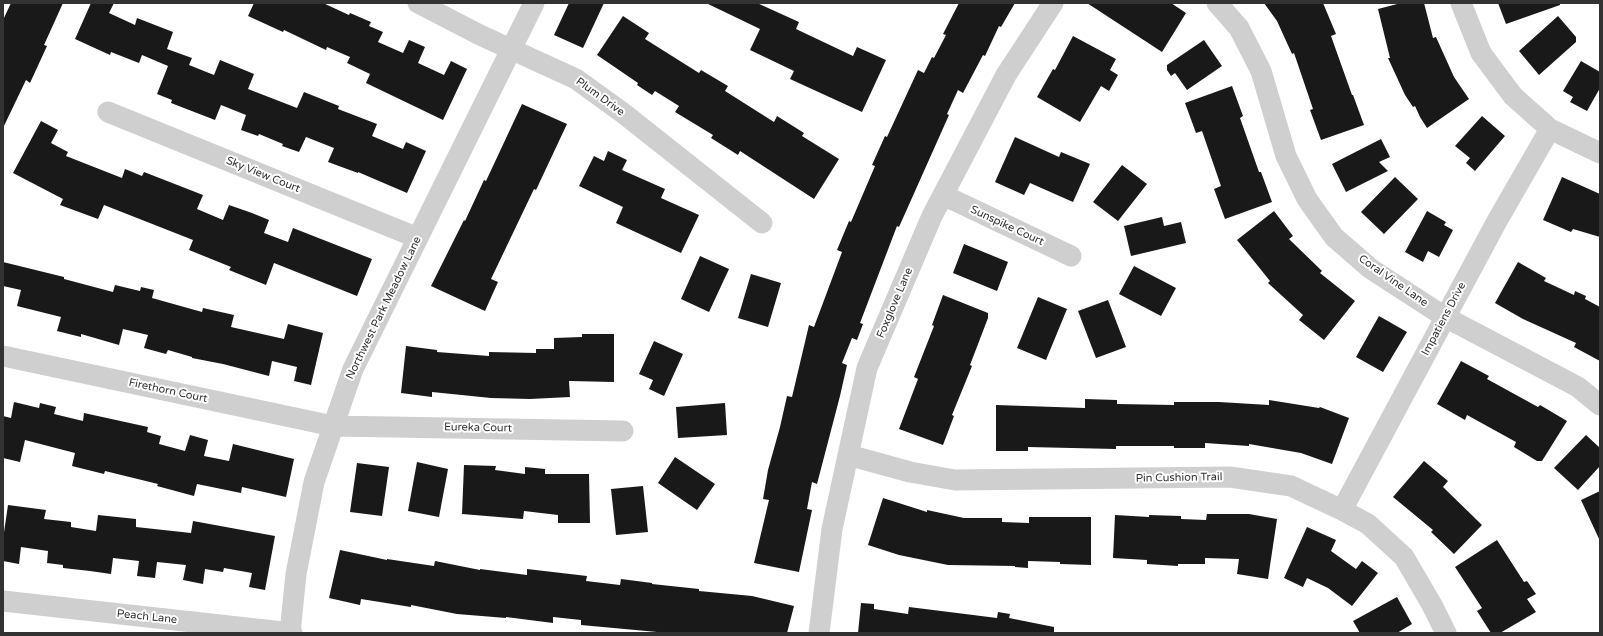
<!DOCTYPE html>
<html>
<head>
<meta charset="utf-8">
<style>
	body { margin:0 }
	#map { position:relative; width:1603px; height:636px; overflow:hidden; background:#fff; font-family:"Varela Round",sans-serif }
	canvas { display:block }
	.frame { position:absolute; inset:0; border:4px solid #323232; pointer-events:none }
</style>
</head>
<body>
<div id="map">
<canvas width="1603" height="636"></canvas>
<div class="frame"></div>
</div>
<script>
const ctx = document.querySelector('canvas').getContext('2d');
ctx.lineJoin = 'round';
function fill(path, color) {
  ctx.fillStyle = color;
  ctx.fill(path, 'evenodd');
}
function toPath(rows) {
  const path = new Path2D();
  for (const r of rows) {
    path.moveTo(r[0], r[1]);
    for (let i = 2; i < r.length; i += 2) path.lineTo(r[i], r[i + 1]);
  }
  return path;
}
function stroke(path, color, width, dash) {
  ctx.strokeStyle = color;
  ctx.lineWidth = width;
  ctx.lineCap = dash ? 'butt' : 'round';
  ctx.setLineDash(dash || []);
  ctx.stroke(path);
}
function drawText(font, color, halo, rows, align = 'center') {
  ctx.font = font + ' "Varela Round",sans-serif';
  ctx.lineWidth = 4;
  ctx.setLineDash([]);
  ctx.textBaseline = 'middle';
  ctx.strokeStyle = halo;
  ctx.fillStyle = color;
  for (const [text, x, y, turn = 0] of rows) {
    ctx.save();
    ctx.translate(x, y);
    ctx.rotate((+turn || 0) * Math.PI / 180);
    ctx.textAlign = isNaN(turn) ? turn : align;
    if (halo) ctx.strokeText(text, 0, 0);
    ctx.fillText(text, 0, 0);
    ctx.restore();
  }
}
fill(toPath([
	[11,3,63,3,44,45,47,46,30,83,26,80,3,128,3,20],
	[91,3,114,3,109,13,135,25,137,18,173,32,167,49,192,58,189,65,214,75,220,60,254,74,248,89,297,108,304,92,339,106,338,109,377,124,372,136,403,149,406,142,426,151,407,193,358,172,358,173,328,162,334,148,306,137,299,152,282,146,283,144,259,134,258,136,241,130,246,115,221,105,215,120,171,103,172,100,157,94,168,66,142,55,139,63,111,52,110,55,75,39],
	[254,3,323,3,349,15,350,13,371,22,369,26,383,32,378,42,403,53,409,40,425,47,418,63,444,75,451,61,467,69,443,120,366,83,370,74,347,63,350,57,327,47,326,50,284,30,283,32,248,16],
	[569,3,604,3,583,48,554,35],
	[706,3,757,3,799,22,796,29,853,56,857,47,886,60,862,112,790,79,794,71,750,50,760,29],
	[959,3,1015,3,1001,27,999,26,985,56,983,55,963,93,958,90,947,114,949,115,899,227,897,226,860,323,863,324,857,340,852,338,842,363,847,365,840,396,817,484,812,482,807,509,812,510,799,572,754,563,769,500,763,499,768,470,780,427,787,396,792,397,809,325,814,327,842,252,837,250,849,221,851,222,875,166,872,165,885,136,887,137,918,70,924,73,932,57,934,58,946,35,943,34],
	[1087,3,1171,3,1186,13,1162,52],
	[1264,3,1323,3,1336,34,1331,36,1352,95,1353,95,1364,125,1321,140,1310,110,1313,109,1294,53,1292,54,1277,21],
	[1401,3,1424,3,1433,38,1436,37,1454,77,1469,99,1427,128,1420,117,1415,106,1413,107,1405,95,1388,58,1390,58,1378,9],
	[1498,3,1560,3,1560,5,1506,24],
	[623,16,649,33,645,39,699,73,701,70,728,86,725,91,774,122,777,116,804,133,802,136,839,159,814,199,740,151,738,155,711,138,713,135,675,112,679,106,655,91,652,95,637,85,638,83,597,55],
	[1558,16,1576,37,1576,42,1539,75,1519,51],
	[1073,36,1116,59,1110,70,1118,75,1109,91,1101,86,1080,122,1037,97,1053,69,1055,70],
	[1204,40,1222,66,1187,90,1175,73,1171,76,1167,70,1167,65],
	[1581,61,1600,72,1600,88,1587,111,1570,102,1573,97,1563,91],
	[1232,86,1243,116,1240,118,1259,172,1261,172,1272,202,1225,219,1214,189,1221,186,1202,131,1196,133,1185,103],
	[522,104,567,124,536,190,534,189,491,279,498,282,485,311,431,286,464,220,465,221,484,180,486,181],
	[1482,116,1505,136,1475,171,1466,163,1470,158,1455,146],
	[41,121,58,130,51,143,68,152,66,156,122,178,125,169,142,176,144,172,203,195,197,209,223,220,229,205,252,213,269,220,264,233,288,242,293,228,372,259,357,296,274,263,266,285,229,270,231,267,189,250,193,240,104,205,98,219,60,205,63,199,13,173],
	[1015,137,1059,157,1061,152,1090,164,1073,202,1030,183,1024,195,995,182],
	[1381,139,1390,157,1379,162,1388,171,1346,192,1332,164],
	[608,151,627,160,622,170,665,189,661,198,699,215,681,253,616,223,623,207,579,186,594,156,604,161],
	[1122,165,1147,184,1118,221,1093,202],
	[1395,177,1418,199,1384,234,1361,212],
	[1562,177,1600,194,1600,237,1573,229,1571,232,1543,220],
	[1274,211,1293,236,1289,239,1322,271,1320,273,1355,301,1324,340,1299,320,1303,315,1268,283,1270,281,1237,240],
	[1427,211,1446,222,1444,225,1453,230,1439,257,1428,251,1423,262,1405,252],
	[1162,217,1164,226,1181,222,1186,243,1131,256,1124,226],
	[964,244,1008,262,997,291,953,273],
	[700,256,729,269,709,312,681,299],
	[3,262,64,277,64,279,113,292,115,285,140,291,141,287,154,290,152,298,202,312,203,308,234,315,231,327,284,339,288,324,323,333,311,385,294,381,297,367,272,361,269,376,223,364,192,358,192,357,168,350,166,354,144,348,148,335,123,329,119,345,81,334,81,337,57,331,61,317,17,306,21,290,3,286],
	[1518,262,1546,278,1544,281,1574,295,1575,291,1586,296,1585,299,1600,307,1600,361,1574,347,1576,343,1523,319,1495,303],
	[1134,266,1176,288,1161,316,1119,294],
	[751,274,781,283,768,327,738,318],
	[943,295,988,313,988,318,970,365,972,366,952,415,954,416,943,445,899,429,918,379,914,377,934,326,932,325],
	[1038,297,1067,309,1046,360,1017,348],
	[1108,300,1126,347,1096,358,1078,311],
	[1379,316,1407,332,1383,372,1356,357],
	[582,334,614,334,614,382,569,381,570,397,530,399,491,398,432,392,432,397,401,393,406,346,437,350,437,352,489,356,489,352,536,353,536,349,554,349,554,338,582,337],
	[654,341,683,354,664,396,649,389,653,380,639,374],
	[1461,361,1489,376,1487,379,1538,407,1540,405,1567,421,1542,461,1537,461,1514,447,1516,442,1467,415,1465,420,1437,404],
	[1085,399,1117,400,1117,404,1174,405,1174,402,1219,402,1269,405,1269,400,1319,408,1320,407,1349,418,1332,464,1301,453,1249,444,1249,446,1205,443,1205,448,1174,448,1174,446,1116,446,1116,449,1028,447,1028,451,996,451,996,405,1085,408],
	[14,402,39,408,40,403,56,407,54,414,83,421,84,413,148,427,147,432,161,436,159,444,185,451,190,435,208,440,204,456,229,461,233,444,294,459,286,497,242,487,241,493,197,484,194,496,157,486,158,484,105,471,104,474,72,466,75,453,25,440,20,462,3,458,3,416,11,418],
	[725,403,727,435,678,438,676,407],
	[1586,435,1600,448,1600,466,1578,490,1554,468],
	[675,457,715,484,697,510,658,483],
	[1424,461,1448,481,1443,487,1482,525,1454,554,1431,532,1433,530,1393,497],
	[417,462,448,469,439,517,408,511],
	[357,463,389,467,382,516,350,512],
	[464,465,496,466,495,470,525,474,525,467,545,469,545,474,589,474,590,523,558,523,558,515,524,511,523,519,462,514],
	[643,486,648,532,616,535,611,489],
	[1600,491,1600,541,1581,500],
	[883,498,927,512,927,510,964,518,1002,518,1002,522,1029,523,1029,517,1091,517,1091,565,1060,564,1060,562,1028,561,1028,568,1015,567,1015,566,948,565,899,555,868,545],
	[8,505,46,510,44,519,71,522,71,527,96,531,98,515,136,519,136,527,191,533,193,521,275,536,265,590,249,587,252,573,224,568,223,572,205,569,203,584,183,580,186,565,157,562,155,578,137,576,139,561,113,558,111,574,90,571,63,568,63,565,47,563,48,551,21,547,19,564,3,561,3,539],
	[1207,514,1249,514,1277,519,1268,579,1237,574,1239,559,1205,558,1205,564,1178,564,1178,566,1147,564,1147,560,1113,558,1115,515,1149,517,1149,515,1181,516,1181,519,1206,520],
	[1307,527,1336,540,1331,551,1356,569,1362,561,1378,573,1352,606,1328,588,1307,578,1303,587,1284,578],
	[1497,540,1524,582,1527,581,1536,594,1527,599,1536,612,1500,633,1491,633,1477,611,1482,608,1455,567],
	[340,550,387,560,387,559,434,566,435,561,480,570,480,569,527,575,527,569,587,576,586,581,620,585,621,579,652,583,652,584,699,589,699,591,752,596,794,606,787,633,668,633,581,625,581,620,553,617,553,623,506,617,506,618,457,614,411,605,411,607,361,599,360,605,329,598],
	[1397,597,1412,624,1397,633,1360,633,1353,621],
	[861,603,874,604,874,609,908,614,909,607,997,618,998,612,1010,614,1009,618,1054,627,1054,633,858,633]
]), '#191919');
stroke(toPath([
	[418,3,480,35,576,79,623,113,762,223],
	[1217,3,1239,28,1261,71,1286,156,1307,199,1334,237,1371,269,1445,317,1578,387,1600,405],
	[1461,3,1481,53,1513,96,1550,129,1600,153],
	[108,112,418,238],
	[943,195,1071,256],
	[3,356,333,426,623,431],
	[848,455,910,472,955,480,1230,477,1291,486,1342,510,1368,524,1404,557,1432,605,1446,633],
	[1342,510,1497,221,1550,129],
	[3,601,292,633],
	[290,633,296,574,314,482,353,369,534,3],
	[819,633,832,529,867,368,932,216,1006,75,1053,3]
]), '#cfcfcf', 21);
drawText('11px', '#323232', '#fff', [
	["Plum Drive",600,97,36],
	["Sky View Court",263,175,22],
	["Sunspike Court",1007,226,25],
	["Coral Vine Lane",1393,281,35],
	["Foxglove Lane",895,303,-67],
	["Northwest Park Meadow Lane",384,308,-64],
	["Impatiens Drive",1444,319,-62],
	["Firethorn Court",168,391,12],
	["Eureka Court",478,428,1],
	["Pin Cushion Trail",1179,478,-1],
	["Peach Lane",147,617,6]
]);
</script>
</body>
</html>
